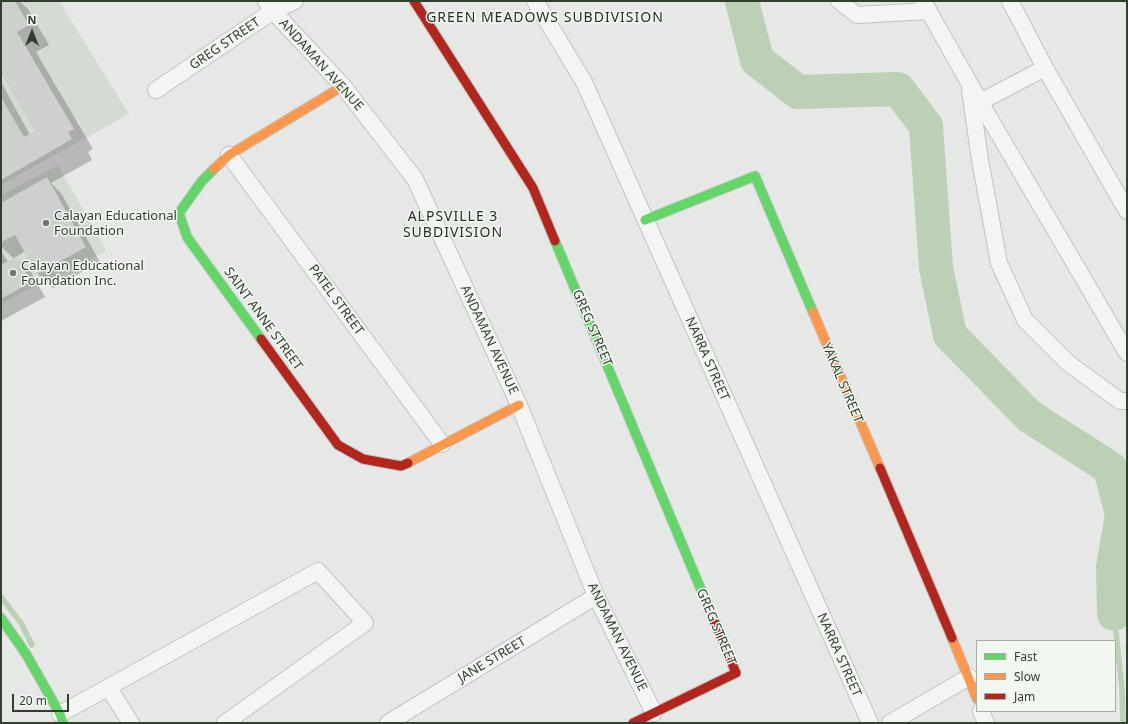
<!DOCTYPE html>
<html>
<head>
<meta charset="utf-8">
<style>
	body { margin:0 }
	#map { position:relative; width:1128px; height:724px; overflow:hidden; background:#e5e8e4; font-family:"Noto Sans",sans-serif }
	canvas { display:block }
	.frame { position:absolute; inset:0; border:2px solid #2f402d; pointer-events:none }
	.legend { position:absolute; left:976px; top:640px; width:140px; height:72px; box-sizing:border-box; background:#f3f7f2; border:1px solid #a5aea3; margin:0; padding:5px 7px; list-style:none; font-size:12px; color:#2f402d }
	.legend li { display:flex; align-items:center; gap:8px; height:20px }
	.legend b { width:20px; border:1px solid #a5aea3 }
	.north { position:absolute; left:12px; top:12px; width:40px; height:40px; -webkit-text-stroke:3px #f3f7f2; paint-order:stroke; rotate:0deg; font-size:11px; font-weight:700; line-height:16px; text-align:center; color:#2f402d }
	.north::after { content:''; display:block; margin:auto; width:14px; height:18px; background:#2f402d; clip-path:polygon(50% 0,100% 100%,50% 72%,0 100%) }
	.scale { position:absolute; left:12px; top:694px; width:57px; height:18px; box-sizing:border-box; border:2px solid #2f402d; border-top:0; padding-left:5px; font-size:12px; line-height:14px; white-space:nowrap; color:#2f402d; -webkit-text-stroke:3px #f3f7f2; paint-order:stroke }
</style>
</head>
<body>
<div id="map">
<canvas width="1128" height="724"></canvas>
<div class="frame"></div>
<ul class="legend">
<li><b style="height:5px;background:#63d668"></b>Fast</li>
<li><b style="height:5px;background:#ff974d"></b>Slow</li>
<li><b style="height:5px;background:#b3261e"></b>Jam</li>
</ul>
<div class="north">N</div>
<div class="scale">20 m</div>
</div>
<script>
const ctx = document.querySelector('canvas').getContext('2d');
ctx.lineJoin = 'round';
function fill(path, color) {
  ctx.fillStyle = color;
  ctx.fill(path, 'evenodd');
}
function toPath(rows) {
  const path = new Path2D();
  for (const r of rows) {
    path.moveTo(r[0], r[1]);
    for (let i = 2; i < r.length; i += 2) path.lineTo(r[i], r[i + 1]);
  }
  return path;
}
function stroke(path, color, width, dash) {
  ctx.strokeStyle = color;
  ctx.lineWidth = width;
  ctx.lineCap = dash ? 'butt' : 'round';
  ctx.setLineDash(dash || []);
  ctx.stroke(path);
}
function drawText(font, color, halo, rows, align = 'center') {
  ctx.font = font + ' "Noto Sans",sans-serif';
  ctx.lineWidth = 3;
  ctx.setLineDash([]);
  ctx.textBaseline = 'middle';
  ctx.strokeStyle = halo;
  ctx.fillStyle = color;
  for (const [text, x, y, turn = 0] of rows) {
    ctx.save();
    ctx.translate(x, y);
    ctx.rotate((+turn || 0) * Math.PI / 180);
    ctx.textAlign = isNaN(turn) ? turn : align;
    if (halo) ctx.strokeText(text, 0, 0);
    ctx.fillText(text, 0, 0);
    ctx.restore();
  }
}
fill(toPath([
	[1,1,59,1,129,114,1,185],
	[58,165,106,251,1,304,1,195]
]), '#d4dbd3');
fill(toPath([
	[1,1,19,1,28,9,49,45,36,52,93,149,88,152,92,160,51,183,61,193,100,262,53,288,38,274,25,251,16,257,31,272,45,297,1,321,1,251,8,262,14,259,1,246,1,82,30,135,37,131,1,71]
]), '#0003');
stroke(toPath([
	[1,597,21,623,32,645],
	[1114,614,1122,689,1123,723]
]), '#bcd0b6', 5.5);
stroke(toPath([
	[742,1,757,60,798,92,898,89,926,126,936,268,950,335,1029,416,1110,468,1122,515,1113,567,1114,614]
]), '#bcd0b6', 34);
fill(toPath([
	[1,1,15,1,29,25,17,32,74,129,68,132,72,139,1,180,1,97,24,137,35,131,1,72],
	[47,177,86,247,37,274,15,235,1,242,1,203],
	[17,256,31,282,1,299,1,260,3,264]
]), '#cdd0cd');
const street = toPath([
	[266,1,273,11,343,86,415,179,519,405,596,596,654,713],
	[535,1,584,82,870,723],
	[839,1,857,15,929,11],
	[923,1,980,102,1127,353],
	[1010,1,1045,68,1127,211],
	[156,90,273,11,295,1],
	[970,90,980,160,999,263,1025,320,1068,363,1120,401,1127,401],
	[980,102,1045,68],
	[229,155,442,444],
	[108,687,131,723],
	[981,711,986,723],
	[60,714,318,571,365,623,225,723],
	[388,723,596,596],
	[890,723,969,677]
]);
const fast = toPath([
	[214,169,202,181,179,213,187,237,261,339],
	[645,220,755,176,813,312],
	[555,241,715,623],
	[1,618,26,654,60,714,63,723]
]);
const slow = toPath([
	[214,169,229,155,343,86],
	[813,312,880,468],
	[408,463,519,405],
	[952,638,977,699]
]);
const jam = toPath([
	[414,1,533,188,555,241],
	[261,339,338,445,363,459,401,466,408,463],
	[880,468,952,638],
	[633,723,736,673,715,623]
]);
stroke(street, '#c1c4c1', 18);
stroke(fast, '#c1c4c1', 11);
stroke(slow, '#c1c4c1', 11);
stroke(jam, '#c1c4c1', 11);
stroke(street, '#f3f5f3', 16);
stroke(fast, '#63d668', 9);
stroke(slow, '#ff974d', 9);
stroke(jam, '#b3261e', 9);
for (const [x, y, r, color] of [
	[46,223,4,"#6f7b6d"],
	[13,273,4,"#6f7b6d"]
]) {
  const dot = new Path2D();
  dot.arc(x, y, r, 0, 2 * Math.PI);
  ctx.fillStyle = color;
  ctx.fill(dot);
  stroke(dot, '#f3f7f2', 1.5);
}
drawText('13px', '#2f402d', '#f3f7f2', [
	["GREG STREET",225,44,-34],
	["ANDAMAN AVENUE",321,65,48],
	["PATEL STREET",336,300,54],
	["SAINT ANNE STREET",263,319,54],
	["GREG STREET",592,328,67],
	["ANDAMAN AVENUE",489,340,65],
	["NARRA STREET",707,359,66],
	["YAKAL STREET",842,383,67],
	["GREG STREET",716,627,67],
	["ANDAMAN AVENUE",617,637,64],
	["NARRA STREET",839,655,66],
	["JANE STREET",492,660,-31]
]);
drawText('13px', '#2f402d', '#f3f7f2', [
	["Calayan Educational",54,216],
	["Foundation",54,231],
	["Calayan Educational",21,266],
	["Foundation Inc.",21,281]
], 'left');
ctx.letterSpacing = '1px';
drawText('14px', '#21311f', '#f3f7f2', [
	["GREEN MEADOWS SUBDIVISION",545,18],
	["ALPSVILLE 3",453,217],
	["SUBDIVISION",453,233]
]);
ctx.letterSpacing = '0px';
</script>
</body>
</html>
